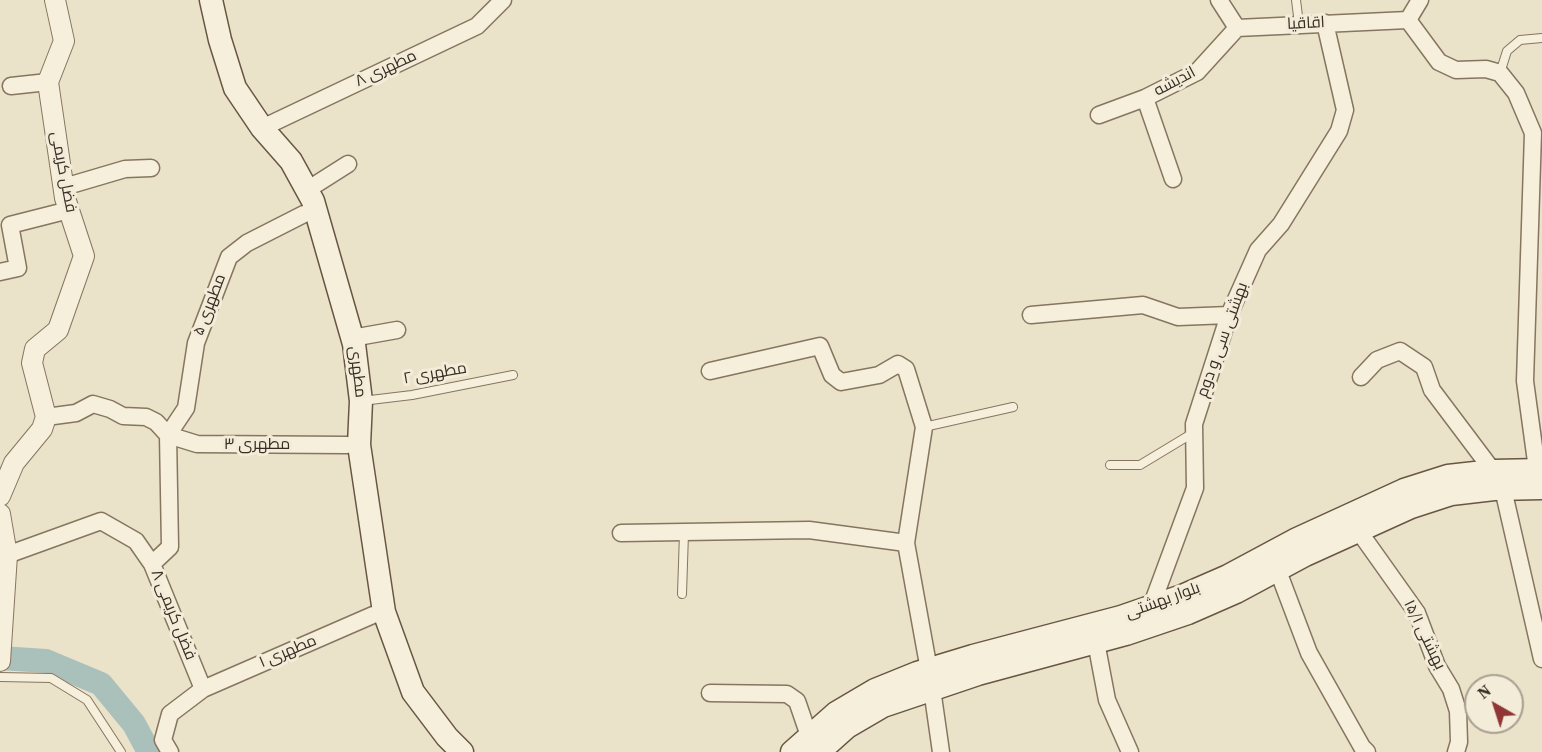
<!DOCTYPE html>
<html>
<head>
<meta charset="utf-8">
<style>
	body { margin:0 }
	#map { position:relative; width:1542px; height:752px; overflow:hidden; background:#ebe2ca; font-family:"Source Serif 4",serif }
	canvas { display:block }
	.north { position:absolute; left:1464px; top:674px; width:60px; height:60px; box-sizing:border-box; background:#f3ecd9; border:2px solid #a8a090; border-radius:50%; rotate:321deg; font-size:16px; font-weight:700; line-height:24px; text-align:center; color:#382d22 }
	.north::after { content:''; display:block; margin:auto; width:21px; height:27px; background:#903635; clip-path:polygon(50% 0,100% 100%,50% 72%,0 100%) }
</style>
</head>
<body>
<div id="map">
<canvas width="1542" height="752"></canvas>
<div class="north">N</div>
</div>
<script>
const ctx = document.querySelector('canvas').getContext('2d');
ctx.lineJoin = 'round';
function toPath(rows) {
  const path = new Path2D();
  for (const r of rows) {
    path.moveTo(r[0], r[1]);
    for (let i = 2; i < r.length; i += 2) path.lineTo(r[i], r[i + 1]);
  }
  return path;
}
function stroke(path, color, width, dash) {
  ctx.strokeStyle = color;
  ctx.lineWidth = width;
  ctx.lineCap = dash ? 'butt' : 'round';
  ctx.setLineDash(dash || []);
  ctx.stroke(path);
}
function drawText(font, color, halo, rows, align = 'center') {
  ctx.font = font + ' "Source Serif 4",Cairo,serif';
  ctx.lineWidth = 6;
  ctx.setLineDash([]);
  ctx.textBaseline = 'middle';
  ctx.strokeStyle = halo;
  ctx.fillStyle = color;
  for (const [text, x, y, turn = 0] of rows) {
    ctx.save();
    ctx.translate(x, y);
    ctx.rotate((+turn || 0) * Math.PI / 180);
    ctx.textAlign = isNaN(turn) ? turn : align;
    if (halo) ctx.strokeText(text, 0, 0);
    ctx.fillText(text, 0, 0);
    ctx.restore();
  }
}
stroke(toPath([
	[0,658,46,661,101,684,134,724,149,752]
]), '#aac0ba', 24);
const service = toPath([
	[1296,0,1299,24],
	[1500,73,1507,51,1520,40,1542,38],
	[362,401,412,395,513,375],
	[924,427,1013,407],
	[1110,465,1140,465,1193,433],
	[682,594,684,533],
	[0,677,51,678,87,700,121,752]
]);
const minor = toPath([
	[1219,0,1237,28],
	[1420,0,1408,20,1439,62,1456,70,1486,69,1500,73,1516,93,1533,133,1525,381,1537,469],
	[1237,28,1408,20],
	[11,86,48,82],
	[1145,98,1173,179],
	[1099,115,1145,98,1197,72,1237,28],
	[262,128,477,26,503,0],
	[64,187,125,169,151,168],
	[307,190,348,164],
	[0,272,18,268,10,225,69,210],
	[1031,315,1143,305,1178,317,1229,315],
	[352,338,397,330],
	[710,371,820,346,832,375,841,382,879,375,898,364,906,369,924,427,906,543,929,670],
	[1361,377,1377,360,1400,351,1424,367,1432,390,1493,471],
	[46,417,76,413,93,404,110,409,123,416,146,417,156,422,168,435,197,444,347,445],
	[168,435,186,408,196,343,229,257,247,243,304,214],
	[1503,489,1542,659],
	[1358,530,1417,613,1437,666,1451,689,1458,711,1459,742,1456,752],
	[621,533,809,530,906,543],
	[7,555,101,521,136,541,152,564,203,689],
	[152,564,170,547,168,435],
	[1278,571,1309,653,1362,747,1367,752],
	[1151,607,1195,488,1194,424,1229,315,1258,250,1281,224,1339,131,1345,110,1325,23],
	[1096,642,1107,700,1130,752],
	[932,689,941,752],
	[710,693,787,694,797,701,809,736],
	[170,752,163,740,170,714,203,689,373,615]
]);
const tertiary = toPath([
	[0,496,14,463,42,429,46,417,32,363,35,349,58,330,84,256,65,198,48,82,64,41,55,0],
	[0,514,7,555,0,661]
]);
const secondary = toPath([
	[211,0,220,40,235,88,262,128,291,161,313,201,354,344,361,401,359,445,384,612,413,692,447,737,462,752],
	[792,752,836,713,875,690,917,673,973,656,1121,617,1182,596,1228,576,1297,539,1404,490,1448,476,1493,471,1542,470],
	[819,752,847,727,883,706,978,674,1126,634,1188,613,1236,592,1305,555,1411,507,1451,494,1494,489,1542,488]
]);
stroke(service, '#86755f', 10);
stroke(minor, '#86755f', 19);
stroke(tertiary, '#86755f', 22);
stroke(secondary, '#685642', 25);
stroke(service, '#f6efdc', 8);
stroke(minor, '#f6efdc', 16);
stroke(tertiary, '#f6efdc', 20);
stroke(secondary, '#f6efdc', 22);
drawText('16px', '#382d22', '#f3ecd9', [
	["اقاقیا",1306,24,-3],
	["مطهری ۸",386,69,-25],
	["اندیشه",1175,82,-28],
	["فضل کریمی",63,172,79],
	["مطهری ۵",210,305,-69],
	["بهشتی سی و دوم",1223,340,-70],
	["مطهری",357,372,83],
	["مطهری ۲",435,374,-10],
	["مطهری ۳",257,445],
	["بلوار بهشتی",1163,601,-20],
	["فضل کریمی ۸",173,615,68],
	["۱۵/۱ بهشتی",1424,635,64],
	["مطهری ۱",288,652,-23]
]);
</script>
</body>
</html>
